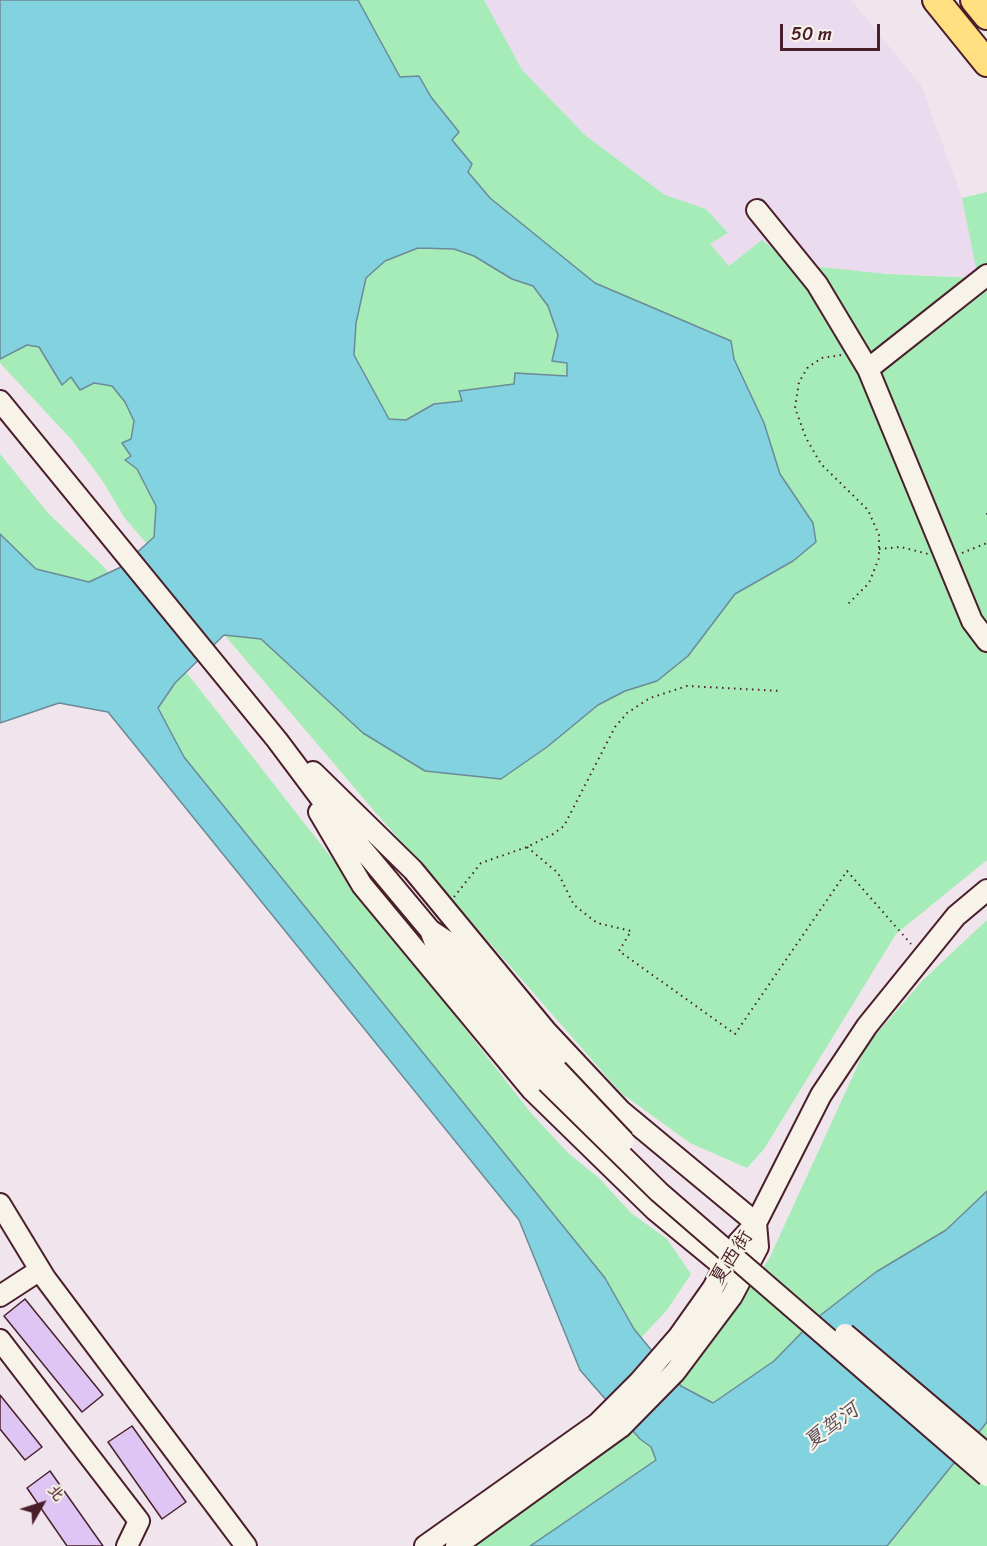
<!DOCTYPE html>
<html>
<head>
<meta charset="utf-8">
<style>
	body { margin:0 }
	#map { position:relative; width:987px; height:1546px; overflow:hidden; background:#f0e5ec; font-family:Sriracha,"LXGW WenKai TC",sans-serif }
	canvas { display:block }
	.north { position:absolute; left:12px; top:1474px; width:60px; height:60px; -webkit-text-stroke:4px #f7f3e8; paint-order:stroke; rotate:51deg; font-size:16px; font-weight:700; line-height:24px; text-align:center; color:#4a1f2b }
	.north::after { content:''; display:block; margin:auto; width:21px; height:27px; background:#4a1f2b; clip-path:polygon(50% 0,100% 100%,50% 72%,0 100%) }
	.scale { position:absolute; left:780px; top:24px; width:100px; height:27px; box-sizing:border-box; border:3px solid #4a1f2b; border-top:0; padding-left:8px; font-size:18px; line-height:21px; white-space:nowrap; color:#4a1f2b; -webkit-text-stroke:4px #f7f3e8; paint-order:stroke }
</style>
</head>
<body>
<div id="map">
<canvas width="987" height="1546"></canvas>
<div class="north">北</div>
<div class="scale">50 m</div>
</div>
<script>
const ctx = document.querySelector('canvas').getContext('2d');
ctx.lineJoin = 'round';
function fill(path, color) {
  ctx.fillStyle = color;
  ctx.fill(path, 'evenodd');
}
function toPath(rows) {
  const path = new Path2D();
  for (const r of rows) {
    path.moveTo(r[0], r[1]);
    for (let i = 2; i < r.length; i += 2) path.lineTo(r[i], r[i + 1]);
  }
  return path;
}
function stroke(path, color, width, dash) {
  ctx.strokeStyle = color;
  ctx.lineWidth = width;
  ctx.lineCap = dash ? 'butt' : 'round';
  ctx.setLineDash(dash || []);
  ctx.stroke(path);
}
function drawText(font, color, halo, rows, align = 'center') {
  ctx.font = font + ' Sriracha,"LXGW WenKai TC",sans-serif';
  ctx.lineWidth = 4.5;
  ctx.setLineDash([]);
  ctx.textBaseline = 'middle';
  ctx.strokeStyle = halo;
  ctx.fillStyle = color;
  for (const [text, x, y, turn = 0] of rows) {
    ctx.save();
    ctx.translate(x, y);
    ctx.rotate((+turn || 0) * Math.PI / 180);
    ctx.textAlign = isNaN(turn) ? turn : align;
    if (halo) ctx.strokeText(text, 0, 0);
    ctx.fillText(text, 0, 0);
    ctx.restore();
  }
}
fill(toPath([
	[484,0,851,0,921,85,962,198,979,278,878,273,791,264,729,266,710,244,727,234,706,209,665,195,585,135,522,70]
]), '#ebdbee');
fill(toPath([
	[0,0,484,0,522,70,585,135,665,195,706,209,728,233,710,244,729,266,762,240,792,264,887,274,978,278,962,198,987,192,987,860,896,934,764,1149,747,1168,690,1143,621,1093,376,813,124,517,102,480,71,439,0,363],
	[0,454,48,513,104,567,531,1113,568,1153,598,1177,631,1213,667,1239,691,1274,667,1310,594,1388,580,1370,519,1220,108,712,59,703,0,723],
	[987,920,987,1546,472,1546,592,1462,650,1413,725,1321,769,1259,867,1045,923,980]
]), '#a5ecb8');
const water = toPath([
	[0,0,358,0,400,77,419,76,431,97,459,132,452,140,472,164,468,172,490,198,595,283,731,341,734,359,764,423,780,474,813,523,816,542,793,561,735,594,688,656,657,681,625,691,598,705,547,747,501,779,425,771,363,733,261,639,224,635,175,683,158,708,184,757,605,1278,634,1329,681,1386,713,1403,774,1361,813,1321,876,1272,946,1230,987,1191,987,1422,887,1546,530,1546,656,1460,651,1447,640,1439,580,1370,519,1220,108,712,59,703,0,723,0,534,36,569,89,582,121,567,154,537,156,506,137,469,125,460,131,456,122,443,131,439,134,421,125,402,112,386,94,383,80,390,71,377,62,385,39,347,27,345,0,359,0,0],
	[418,248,454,249,474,256,512,279,533,286,548,306,558,335,552,361,567,363,567,376,515,373,514,384,459,391,462,401,434,404,406,420,389,419,354,355,356,323,366,278,385,261,418,248]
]);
fill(water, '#82d2df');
stroke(water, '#6c8a97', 1.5);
const building = toPath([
	[25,1299,103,1395,82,1412,4,1316,25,1299],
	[0,1395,42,1447,25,1460,0,1429,0,1395],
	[132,1426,186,1502,162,1519,108,1442,132,1426],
	[50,1471,103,1546,67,1546,27,1488,50,1471]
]);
fill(building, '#dfc5f4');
stroke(building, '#4a1f2b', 1.5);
const minor = toPath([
	[757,210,817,284,868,369,972,621,987,641],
	[868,369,987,275],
	[0,401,277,740,328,808,430,930,451,944,557,1070],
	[313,772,413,870,546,1031,621,1111,756,1223],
	[319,812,362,885,532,1090,655,1210,740,1280],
	[430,930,439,953,547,1082],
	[0,1204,45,1278,246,1546],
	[0,1296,40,1270],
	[0,1340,139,1521,127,1546],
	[425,1546,597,1424,639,1382,679,1336,713,1288,736,1245,756,1223,821,1095,867,1026,956,916,987,890],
	[456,1546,621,1427,675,1372,732,1296,758,1247,756,1223]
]);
const major = toPath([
	[936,0,987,63],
	[974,0,987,16]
]);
stroke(minor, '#4a1f2b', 24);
stroke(major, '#4a1f2b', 30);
stroke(toPath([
	[841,355,822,358,808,367,799,382,795,408,806,438,821,464,868,510,879,535,879,558,869,583,847,605],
	[987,513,987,518],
	[879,549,901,547,928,554],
	[962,553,987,543],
	[527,847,558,873,574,905,597,923,631,931,619,951,735,1034,847,871,911,944],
	[454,897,481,863,527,847,553,834,564,826,615,727,627,713,650,698,687,686,781,691]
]), '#4a1f2b', 2, [1.5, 4.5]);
stroke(minor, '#f7f3e8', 20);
stroke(major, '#ffdf80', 26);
const minorBridge = toPath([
	[557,1070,624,1141],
	[547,1082,659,1192,987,1476],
	[845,1334,987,1454]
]);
stroke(minorBridge, '#4a1f2b', 24, []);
stroke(minorBridge, '#f7f3e8', 20);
drawText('20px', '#4a1f2b', '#f7f3e8', [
	["夏西街",732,1258,-57]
]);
drawText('italic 21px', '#584c58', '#f7f3e8', [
	["夏驾河",832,1427,-37]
]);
</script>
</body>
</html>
